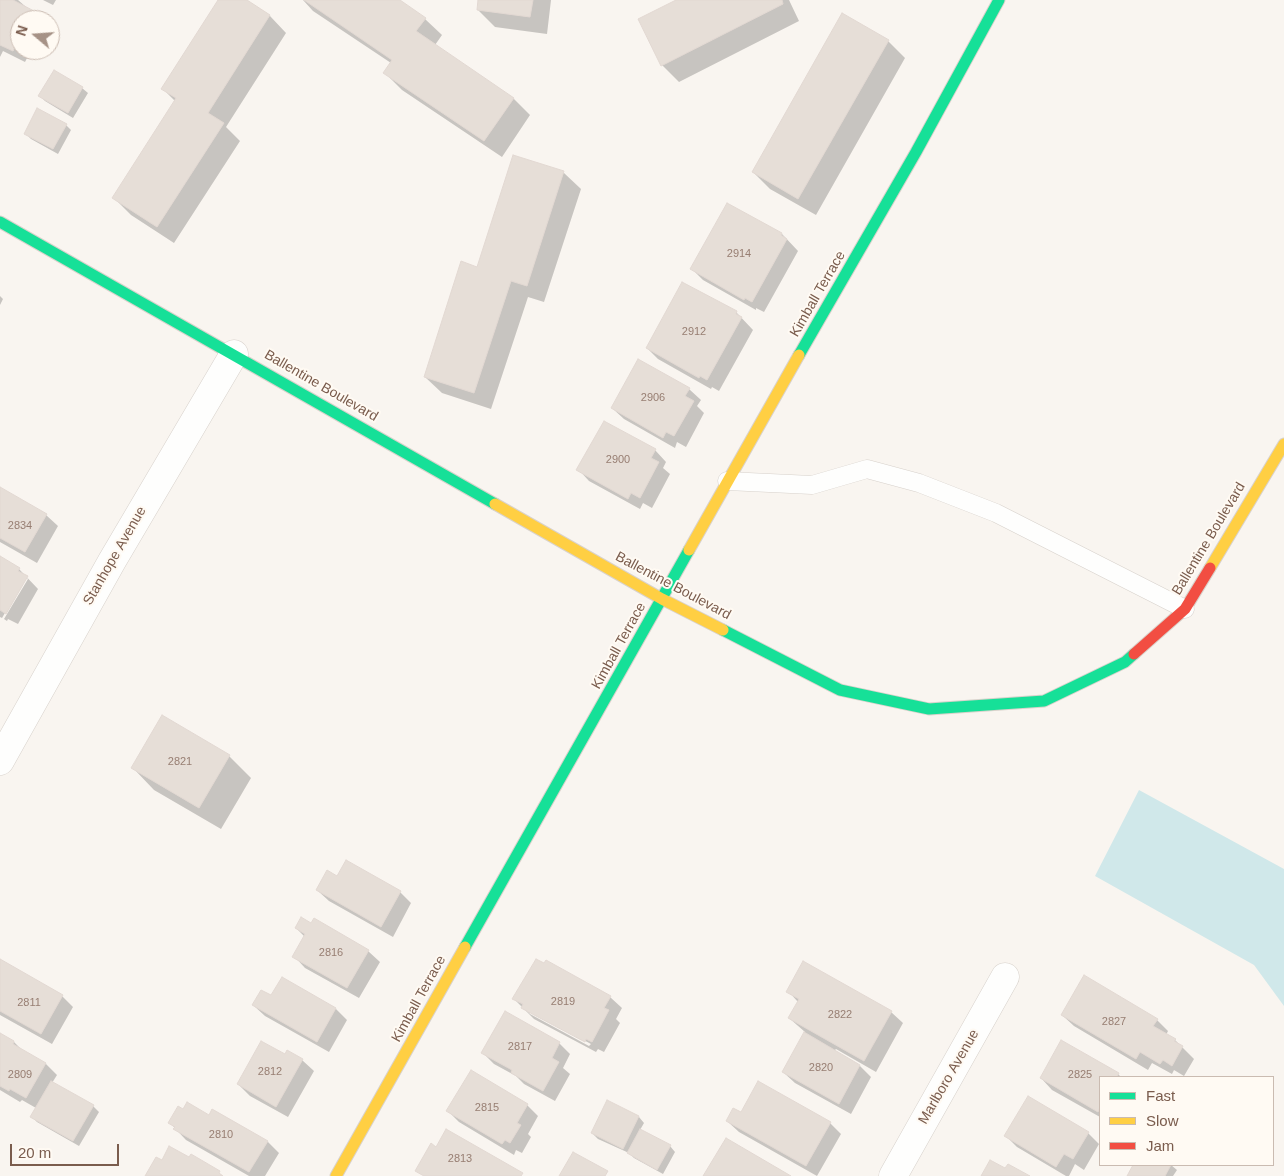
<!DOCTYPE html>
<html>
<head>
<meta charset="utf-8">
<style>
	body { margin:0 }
	#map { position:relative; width:1284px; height:1176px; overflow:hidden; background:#f9f5f0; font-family:Helvetica,sans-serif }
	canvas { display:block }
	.legend { position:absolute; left:1099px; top:1076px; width:175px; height:90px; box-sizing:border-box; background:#fffaf3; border:1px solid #cabbb1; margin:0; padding:6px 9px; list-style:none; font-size:15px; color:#7a5c4d }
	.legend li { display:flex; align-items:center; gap:10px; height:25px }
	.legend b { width:25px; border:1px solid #cabbb1 }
	.north { position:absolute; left:10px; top:10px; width:50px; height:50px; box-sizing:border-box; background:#fffaf3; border:1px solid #cabbb1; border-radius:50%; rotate:288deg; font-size:14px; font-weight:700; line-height:20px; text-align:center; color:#7a5c4d }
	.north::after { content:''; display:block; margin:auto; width:18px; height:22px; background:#a69286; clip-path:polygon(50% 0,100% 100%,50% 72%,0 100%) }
	.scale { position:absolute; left:10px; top:1144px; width:109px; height:22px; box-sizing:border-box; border:2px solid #7a5c4d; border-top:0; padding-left:6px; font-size:15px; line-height:18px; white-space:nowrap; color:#7a5c4d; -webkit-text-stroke:4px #fffaf3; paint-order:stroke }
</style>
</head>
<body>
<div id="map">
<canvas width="1284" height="1176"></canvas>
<ul class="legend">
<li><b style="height:6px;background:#16e098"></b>Fast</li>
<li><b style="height:6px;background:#ffcf43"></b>Slow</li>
<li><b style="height:6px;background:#f24e42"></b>Jam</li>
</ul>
<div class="north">N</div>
<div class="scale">20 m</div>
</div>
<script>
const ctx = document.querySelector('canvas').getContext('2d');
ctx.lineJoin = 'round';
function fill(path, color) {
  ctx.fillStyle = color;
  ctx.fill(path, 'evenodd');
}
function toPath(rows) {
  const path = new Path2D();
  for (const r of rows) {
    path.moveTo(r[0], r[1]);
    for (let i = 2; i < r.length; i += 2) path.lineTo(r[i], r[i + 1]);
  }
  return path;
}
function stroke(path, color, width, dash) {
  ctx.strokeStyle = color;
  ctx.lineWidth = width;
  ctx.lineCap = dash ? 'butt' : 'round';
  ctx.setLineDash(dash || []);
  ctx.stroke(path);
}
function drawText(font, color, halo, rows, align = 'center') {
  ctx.font = font + ' Helvetica,sans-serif';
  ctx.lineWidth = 4;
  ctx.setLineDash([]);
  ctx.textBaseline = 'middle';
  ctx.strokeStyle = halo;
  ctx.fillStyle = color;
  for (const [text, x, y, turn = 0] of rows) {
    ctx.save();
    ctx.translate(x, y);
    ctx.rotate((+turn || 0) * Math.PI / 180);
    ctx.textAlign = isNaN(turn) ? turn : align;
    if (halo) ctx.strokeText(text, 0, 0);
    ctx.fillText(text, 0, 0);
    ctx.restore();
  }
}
fill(toPath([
	[1139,790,1284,869,1284,1006,1254,965,1095,876]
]), '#d0e8ea');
fill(toPath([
	[0,0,18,0,41,20,20,20,20,50,31,50,25,62,3,51,0,57],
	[43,0,56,0,53,5],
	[219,0,245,0,270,16,286,33,226,127,240,141,174,243,131,215,114,198,176,102,163,89],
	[303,0,397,0,425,19,442,35,435,45,513,98,530,115,502,157,402,90,385,73,391,63,313,11],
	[480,0,551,0,547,34,495,27,478,10],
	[679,0,789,0,799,21,679,82,662,65],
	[888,41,905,58,816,215,770,189,753,172],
	[82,88,88,93,73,118,45,101,40,96],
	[66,125,71,130,58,154,31,139,25,133],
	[514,156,564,173,581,189,544,302,528,297,491,409,442,393,425,377,478,268],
	[782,234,798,251,764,312,756,308,756,310,703,280,692,269],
	[0,296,3,299,0,305],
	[736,312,753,330,719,391,712,387,711,389,658,359,647,348],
	[689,389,701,400,697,406,704,413,686,447,677,442,675,448,624,419,612,408],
	[655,450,666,462,663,468,670,474,652,508,643,503,640,509,589,481,578,469],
	[0,488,46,515,58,526,37,563,0,542],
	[0,558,19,569,38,589,18,624,8,619,7,621,4,619,28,579,26,577,2,618,0,617],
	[229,756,251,778,221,829,154,790,133,768],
	[317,890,400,892,411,903,393,937,329,901],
	[296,928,368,951,380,962,359,998,305,968,294,956,305,937],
	[0,961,62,996,73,1007,52,1044,0,1015],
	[545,965,610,997,622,1008,616,1019,620,1023,604,1052,598,1049,596,1052,534,1019,514,999],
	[526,1009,591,1044,589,1046,530,1014],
	[788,991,891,1012,903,1023,876,1072,836,1049,834,1051,860,1066,871,1077,851,1114,795,1083,783,1072,805,1032,789,1018,798,1002],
	[272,997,336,1009,347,1020,329,1052,265,1016,253,1005],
	[1062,1015,1157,1020,1168,1031,1166,1035,1175,1040,1194,1059,1184,1076,1174,1070,1172,1074,1152,1063,1148,1070,1074,1026],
	[0,1034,14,1042,23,1051,46,1064,57,1075,52,1083,93,1106,99,1112,79,1146,37,1122,32,1117,36,1108,22,1100,20,1102,0,1090],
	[559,1043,570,1054,563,1068,570,1074,555,1101,524,1084,516,1076,494,1064,483,1053],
	[286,1056,302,1060,314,1071,288,1117,250,1096,238,1084],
	[1118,1074,1121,1077,1100,1077,1100,1117,1052,1090,1041,1078],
	[608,1102,639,1117,644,1123,640,1130,670,1146,675,1152,663,1174,634,1158,629,1153,598,1139,592,1133],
	[527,1105,538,1116,528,1134,531,1137,522,1153,516,1150,514,1155,459,1122,448,1111],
	[184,1110,210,1116,213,1110,268,1142,279,1153,265,1176,249,1176,186,1140,170,1123],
	[727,1121,830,1123,841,1134,817,1176,739,1132],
	[1088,1133,1099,1144,1084,1170,1075,1164,1069,1176,1066,1176,1017,1147,1006,1136],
	[1135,1165,1171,1165,1177,1170,1173,1176,1128,1176]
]), '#0003');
const building = toPath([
	[0,0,13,0,34,11,29,20,20,20,20,38,13,51,0,45,0,0],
	[218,0,247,0,270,15,208,113,224,123,157,227,112,198,176,98,161,89,218,0],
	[304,0,400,0,426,18,416,31,514,98,484,141,383,73,392,60,304,0],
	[478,0,533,0,530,17,477,10,478,0],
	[676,0,782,0,783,4,661,66,638,19,676,0],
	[842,13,889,40,798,199,752,172,842,13],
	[54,70,83,87,68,113,38,96,54,70],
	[37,108,67,124,53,149,24,134,37,108],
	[513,155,564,171,527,286,511,281,474,393,424,377,461,261,477,267,513,155],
	[727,203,782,233,781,235,787,239,752,302,745,298,744,300,690,269,727,203],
	[682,282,737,311,736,314,742,317,707,380,700,376,699,378,646,348,682,282],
	[638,359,690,388,685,396,694,401,674,436,666,432,663,438,611,408,638,359],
	[604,421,656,449,651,458,659,462,640,498,631,493,628,499,576,470,604,421],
	[0,487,47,514,25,552,0,538,0,487],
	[0,556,20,568,18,571,28,576,6,614,0,610,0,556],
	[162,715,230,755,199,808,131,768,162,715],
	[346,860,401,891,381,927,316,890,327,870,337,876,346,860],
	[301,917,311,923,314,918,369,950,347,988,292,957,305,934,295,928,301,917],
	[0,959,63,995,41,1034,0,1011,0,959],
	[536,959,544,963,546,960,611,996,604,1008,609,1010,592,1042,586,1039,585,1042,521,1008,523,1004,512,999,536,959],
	[803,961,892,1011,864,1061,788,1018,799,999,786,992,803,961],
	[1084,975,1158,1019,1153,1026,1176,1039,1174,1041,1183,1046,1172,1066,1163,1060,1160,1064,1140,1052,1136,1059,1061,1015,1084,975],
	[282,977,336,1008,317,1042,252,1005,261,990,271,995,282,977],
	[505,1011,560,1042,552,1058,559,1062,543,1091,511,1073,512,1070,481,1053,505,1011],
	[804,1032,860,1065,839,1104,782,1072,804,1032],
	[0,1033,14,1041,13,1044,46,1063,26,1098,10,1089,9,1091,0,1086,0,1033],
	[1061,1040,1119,1073,1117,1077,1100,1077,1100,1107,1098,1112,1040,1078,1061,1040],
	[261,1041,285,1054,287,1050,303,1059,276,1107,237,1084,261,1041],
	[471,1070,528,1104,517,1123,521,1125,510,1143,505,1140,502,1144,446,1111,471,1070],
	[51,1081,94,1105,73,1141,30,1117,51,1081],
	[758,1081,831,1122,806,1166,726,1121,733,1108,741,1112,758,1081],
	[1028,1096,1089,1132,1073,1159,1064,1154,1056,1167,1004,1136,1028,1096],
	[607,1100,639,1116,623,1149,591,1133,607,1100],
	[187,1102,209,1115,212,1109,268,1141,249,1172,173,1129,175,1127,168,1123,178,1106,183,1109,187,1102],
	[446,1129,523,1173,521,1176,424,1176,415,1171,431,1143,436,1147,446,1129],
	[640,1129,671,1145,657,1170,627,1153,640,1129],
	[726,1138,791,1176,703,1176,726,1138],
	[169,1146,189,1157,191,1154,220,1171,219,1173,223,1176,145,1176,156,1157,162,1160,169,1146],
	[573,1152,608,1171,605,1176,559,1176,573,1152],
	[990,1160,1005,1168,1008,1164,1030,1176,981,1176,990,1160],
	[1133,1165,1171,1165,1165,1176,1127,1176,1133,1165]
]);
fill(building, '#e6ded7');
stroke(building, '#e2d8d2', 1);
const lane = toPath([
	[727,481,812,485,867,469,919,483,996,513,1185,609]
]);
const street = toPath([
	[0,761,112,561,234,354],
	[893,1176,1005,977]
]);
const fast = toPath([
	[0,222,495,504],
	[799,355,916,152,999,0],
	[723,630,840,690,929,709,1044,701,1125,662,1134,654],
	[465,947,689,550]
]);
const slow = toPath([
	[495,504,662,599,723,630],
	[689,550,799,355],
	[1210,568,1284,444],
	[336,1176,465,947]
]);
const jam = toPath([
	[1134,654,1185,609,1210,568]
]);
stroke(lane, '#d7d1cb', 19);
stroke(street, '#d7d1cb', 29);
stroke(fast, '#d9d2cb', 13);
stroke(slow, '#d9d2cb', 13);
stroke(jam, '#d9d2cb', 13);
stroke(lane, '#fefefd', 18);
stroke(street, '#fefefd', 28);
stroke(fast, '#16e098', 11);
stroke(slow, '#ffcf43', 11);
stroke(jam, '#f24e42', 11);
drawText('11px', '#977e72', null, [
	["2914",739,254],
	["2912",694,332],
	["2906",653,398],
	["2900",618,460],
	["2834",20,526],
	["2821",180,762],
	["2816",331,953],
	["2819",563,1002],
	["2811",29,1003],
	["2822",840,1015],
	["2827",1114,1022],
	["2817",520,1047],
	["2820",821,1068],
	["2812",270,1072],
	["2809",20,1075],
	["2825",1080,1075],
	["2815",487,1108],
	["2810",221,1135],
	["2813",460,1159]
]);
drawText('14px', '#7a5c4d', '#fffaf3', [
	["Kimball Terrace",818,294,-60],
	["Ballentine Boulevard",321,386,30],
	["Ballentine Boulevard",1209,539,-59],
	["Stanhope Avenue",115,556,-60],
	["Ballentine Boulevard",673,586,28],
	["Kimball Terrace",619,646,-61],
	["Kimball Terrace",419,999,-61],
	["Marlboro Avenue",949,1077,-60]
]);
</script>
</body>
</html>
